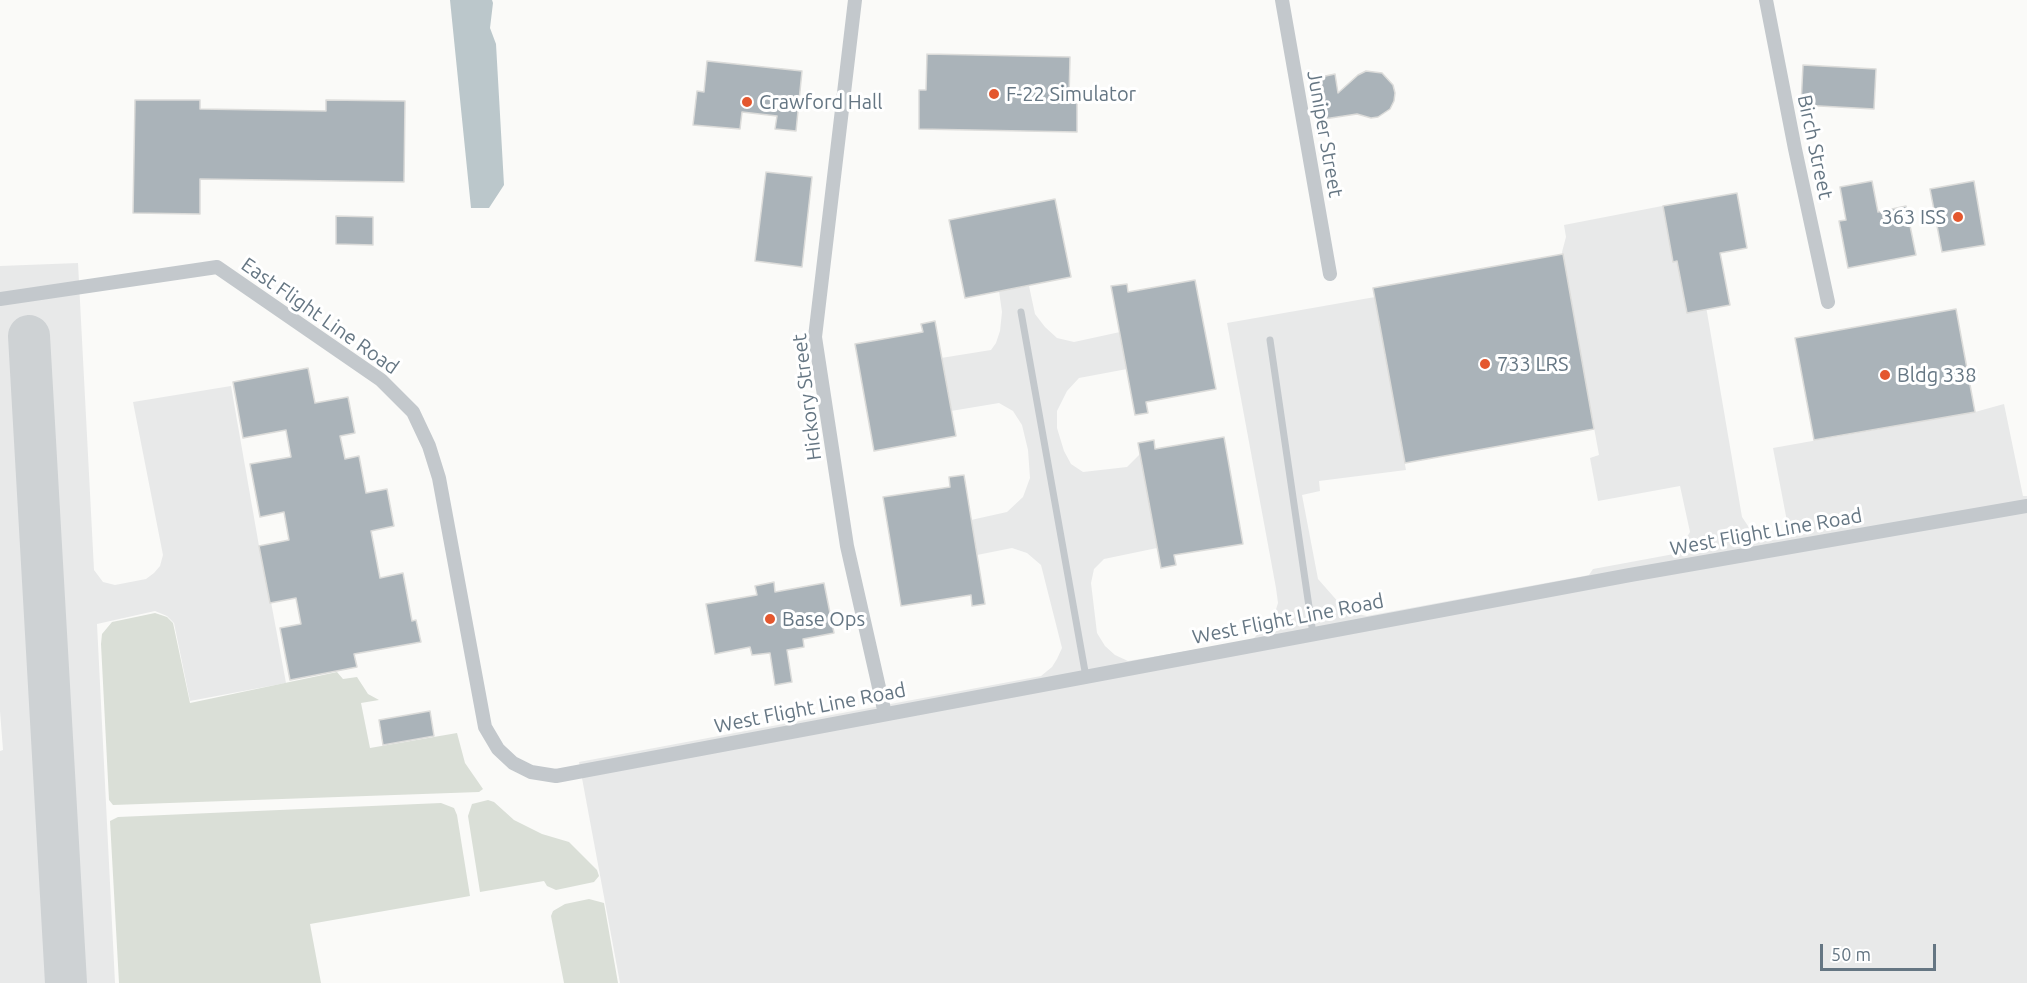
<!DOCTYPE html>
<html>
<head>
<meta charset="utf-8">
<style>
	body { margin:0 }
	#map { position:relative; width:2027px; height:983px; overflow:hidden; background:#fafaf8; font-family:Ubuntu,sans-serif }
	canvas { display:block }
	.scale { position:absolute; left:1820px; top:944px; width:116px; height:27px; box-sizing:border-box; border:3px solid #657683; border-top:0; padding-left:8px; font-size:18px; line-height:21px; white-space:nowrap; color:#657683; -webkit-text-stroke:4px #fff; paint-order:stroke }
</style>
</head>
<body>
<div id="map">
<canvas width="2027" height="983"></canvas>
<div class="scale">50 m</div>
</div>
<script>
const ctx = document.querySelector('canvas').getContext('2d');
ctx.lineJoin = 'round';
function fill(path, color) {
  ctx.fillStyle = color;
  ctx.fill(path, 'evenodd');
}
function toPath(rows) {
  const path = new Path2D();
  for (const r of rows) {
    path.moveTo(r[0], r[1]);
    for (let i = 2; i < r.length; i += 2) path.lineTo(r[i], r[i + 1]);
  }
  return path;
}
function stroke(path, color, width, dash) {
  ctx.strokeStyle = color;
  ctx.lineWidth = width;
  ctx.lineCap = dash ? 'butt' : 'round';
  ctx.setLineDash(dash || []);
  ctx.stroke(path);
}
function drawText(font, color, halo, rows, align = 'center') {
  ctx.font = font + ' Ubuntu,sans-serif';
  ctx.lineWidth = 6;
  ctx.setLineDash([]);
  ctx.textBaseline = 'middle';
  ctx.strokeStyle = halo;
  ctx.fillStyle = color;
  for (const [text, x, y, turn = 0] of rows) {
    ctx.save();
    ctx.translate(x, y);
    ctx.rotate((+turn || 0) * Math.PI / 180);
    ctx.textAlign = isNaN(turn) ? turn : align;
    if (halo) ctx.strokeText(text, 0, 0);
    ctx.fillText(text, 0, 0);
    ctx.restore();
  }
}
fill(toPath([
	[1688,201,1742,517,1750,529,1762,538,1774,540,1790,537,1773,448,1975,412,2004,404,2023,496,2027,496,2027,983,620,983,579,762,1041,676,1052,667,1057,659,1062,648,1041,565,1027,553,1012,548,977,555,971,520,1007,512,1023,497,1030,478,1028,450,1022,425,1013,411,999,403,951,411,941,358,991,350,996,343,1000,331,1002,312,999,291,1029,286,1035,314,1045,327,1057,338,1074,342,1120,332,1127,369,1079,378,1067,391,1057,411,1057,428,1064,451,1071,464,1083,472,1127,467,1140,454,1157,548,1104,559,1094,569,1091,583,1097,633,1105,646,1115,655,1128,661,1252,640,1273,619,1278,603,1276,588,1227,323,1375,297,1406,470,1319,481,1320,491,1302,495,1318,579,1340,604,1353,613,1367,616,1589,575,1593,569,1674,554,1680,548,1690,532,1680,486,1598,501,1590,458,1599,455,1562,252,1566,237,1564,225],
	[78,263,94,570,103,582,115,585,146,579,154,573,160,566,163,555,133,402,231,386,259,546,264,564,286,683,190,701,174,623,167,616,155,611,97,624,115,983,0,983,0,751,3,750,0,711,0,266]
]), '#e8e9e9');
fill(toPath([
	[155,613,167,617,173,623,190,703,337,672,343,679,357,677,368,694,379,700,361,703,370,748,457,733,465,763,483,789,479,792,113,805,109,800,101,644,102,634,112,622],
	[488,800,494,802,514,820,542,834,569,842,597,870,599,876,594,882,556,890,547,886,544,881,480,892,468,816,472,804],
	[441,803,454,808,457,815,470,896,310,924,321,983,119,983,110,821,118,817],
	[589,899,604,903,618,983,564,983,551,916,553,911,565,904]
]), '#dadfd7');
fill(toPath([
	[450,0,492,0,493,3,490,28,496,44,504,185,489,208,471,208]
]), '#bbc7cb');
stroke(toPath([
	[29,336,66,983]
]), '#ced2d4', 42);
const building = toPath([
	[927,54,1070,57,1069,98,1077,98,1077,132,919,129,919,90,926,90,927,54],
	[707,61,802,71,796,131,775,129,777,116,742,112,740,129,693,125,697,91,704,92,707,61],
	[1803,65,1876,69,1874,109,1801,105,1803,65],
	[1366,71,1382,73,1393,85,1395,93,1394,101,1390,109,1378,117,1371,118,1357,114,1324,119,1316,78,1335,74,1338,93,1358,75,1366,71],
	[135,100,200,100,200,109,326,111,326,100,405,101,404,182,200,179,200,214,133,213,135,100],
	[766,172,812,177,802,267,755,261,766,172],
	[1872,181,1878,212,1906,206,1916,255,1848,268,1839,221,1846,220,1840,187,1872,181],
	[1974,181,1985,245,1942,252,1930,189,1974,181],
	[1737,193,1747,248,1720,253,1730,305,1687,313,1677,261,1673,262,1663,206,1737,193],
	[1055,199,1071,277,965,298,949,220,1055,199],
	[336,216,373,217,373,245,336,244,336,216],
	[1563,254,1594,429,1405,463,1373,288,1563,254],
	[1195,280,1216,389,1146,402,1148,413,1135,415,1111,286,1127,284,1128,292,1195,280],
	[1956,309,1975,412,1814,440,1795,338,1956,309],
	[935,321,956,436,874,451,855,344,923,332,921,324,935,321],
	[308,368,315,403,348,397,355,433,340,436,345,459,359,456,366,493,387,489,394,526,371,531,380,578,403,573,412,621,416,620,421,642,354,654,357,667,290,680,280,628,301,624,296,598,270,603,259,546,289,540,284,512,260,517,250,464,291,457,286,430,243,438,233,382,308,368],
	[1224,437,1243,544,1174,555,1176,565,1161,568,1138,443,1154,440,1155,449,1224,437],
	[964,475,985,604,972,606,971,595,901,606,883,497,950,487,949,477,964,475],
	[774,582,775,592,824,583,834,633,803,639,804,647,787,650,792,682,775,685,770,653,752,655,750,647,715,654,706,604,757,595,755,586,774,582],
	[430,711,434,736,383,745,379,720,430,711]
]);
fill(building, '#aab3b9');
stroke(building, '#dcdcda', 1.5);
stroke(toPath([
	[1021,312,1086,677],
	[1270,340,1313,634]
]), '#c3c8cc', 7);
stroke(toPath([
	[855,0,815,337,847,546,885,714],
	[1282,0,1330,274],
	[1766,0,1795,149,1828,302],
	[0,299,217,267,381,380,413,412,429,446,439,478,485,727,498,749,513,763,531,772,556,776,1630,575,2027,506]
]), '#c3c8cc', 14);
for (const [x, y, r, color] of [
	[994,94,6,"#e4572e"],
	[747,102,6,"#e4572e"],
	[1958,217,6,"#e4572e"],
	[1485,364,6,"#e4572e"],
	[1885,375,6,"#e4572e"],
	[770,619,6,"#e4572e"]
]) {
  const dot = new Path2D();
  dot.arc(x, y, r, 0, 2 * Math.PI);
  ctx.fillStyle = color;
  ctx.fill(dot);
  stroke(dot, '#fff', 2);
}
drawText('20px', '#657683', '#fff', [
	["F-22 Simulator",1006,94],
	["Crawford Hall",759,102],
	["363 ISS",1946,217,"right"],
	["733 LRS",1497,364],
	["Bldg 338",1897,375],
	["Base Ops",782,619]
], 'left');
drawText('20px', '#657683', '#fff', [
	["Juniper Street",1325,134,80],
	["Birch Street",1815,147,78],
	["East Flight Line Road",320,316,35],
	["Hickory Street",807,397,-97],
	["West Flight Line Road",1766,532,-10],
	["West Flight Line Road",1288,619,-11],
	["West Flight Line Road",810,708,-11]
]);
</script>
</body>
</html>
